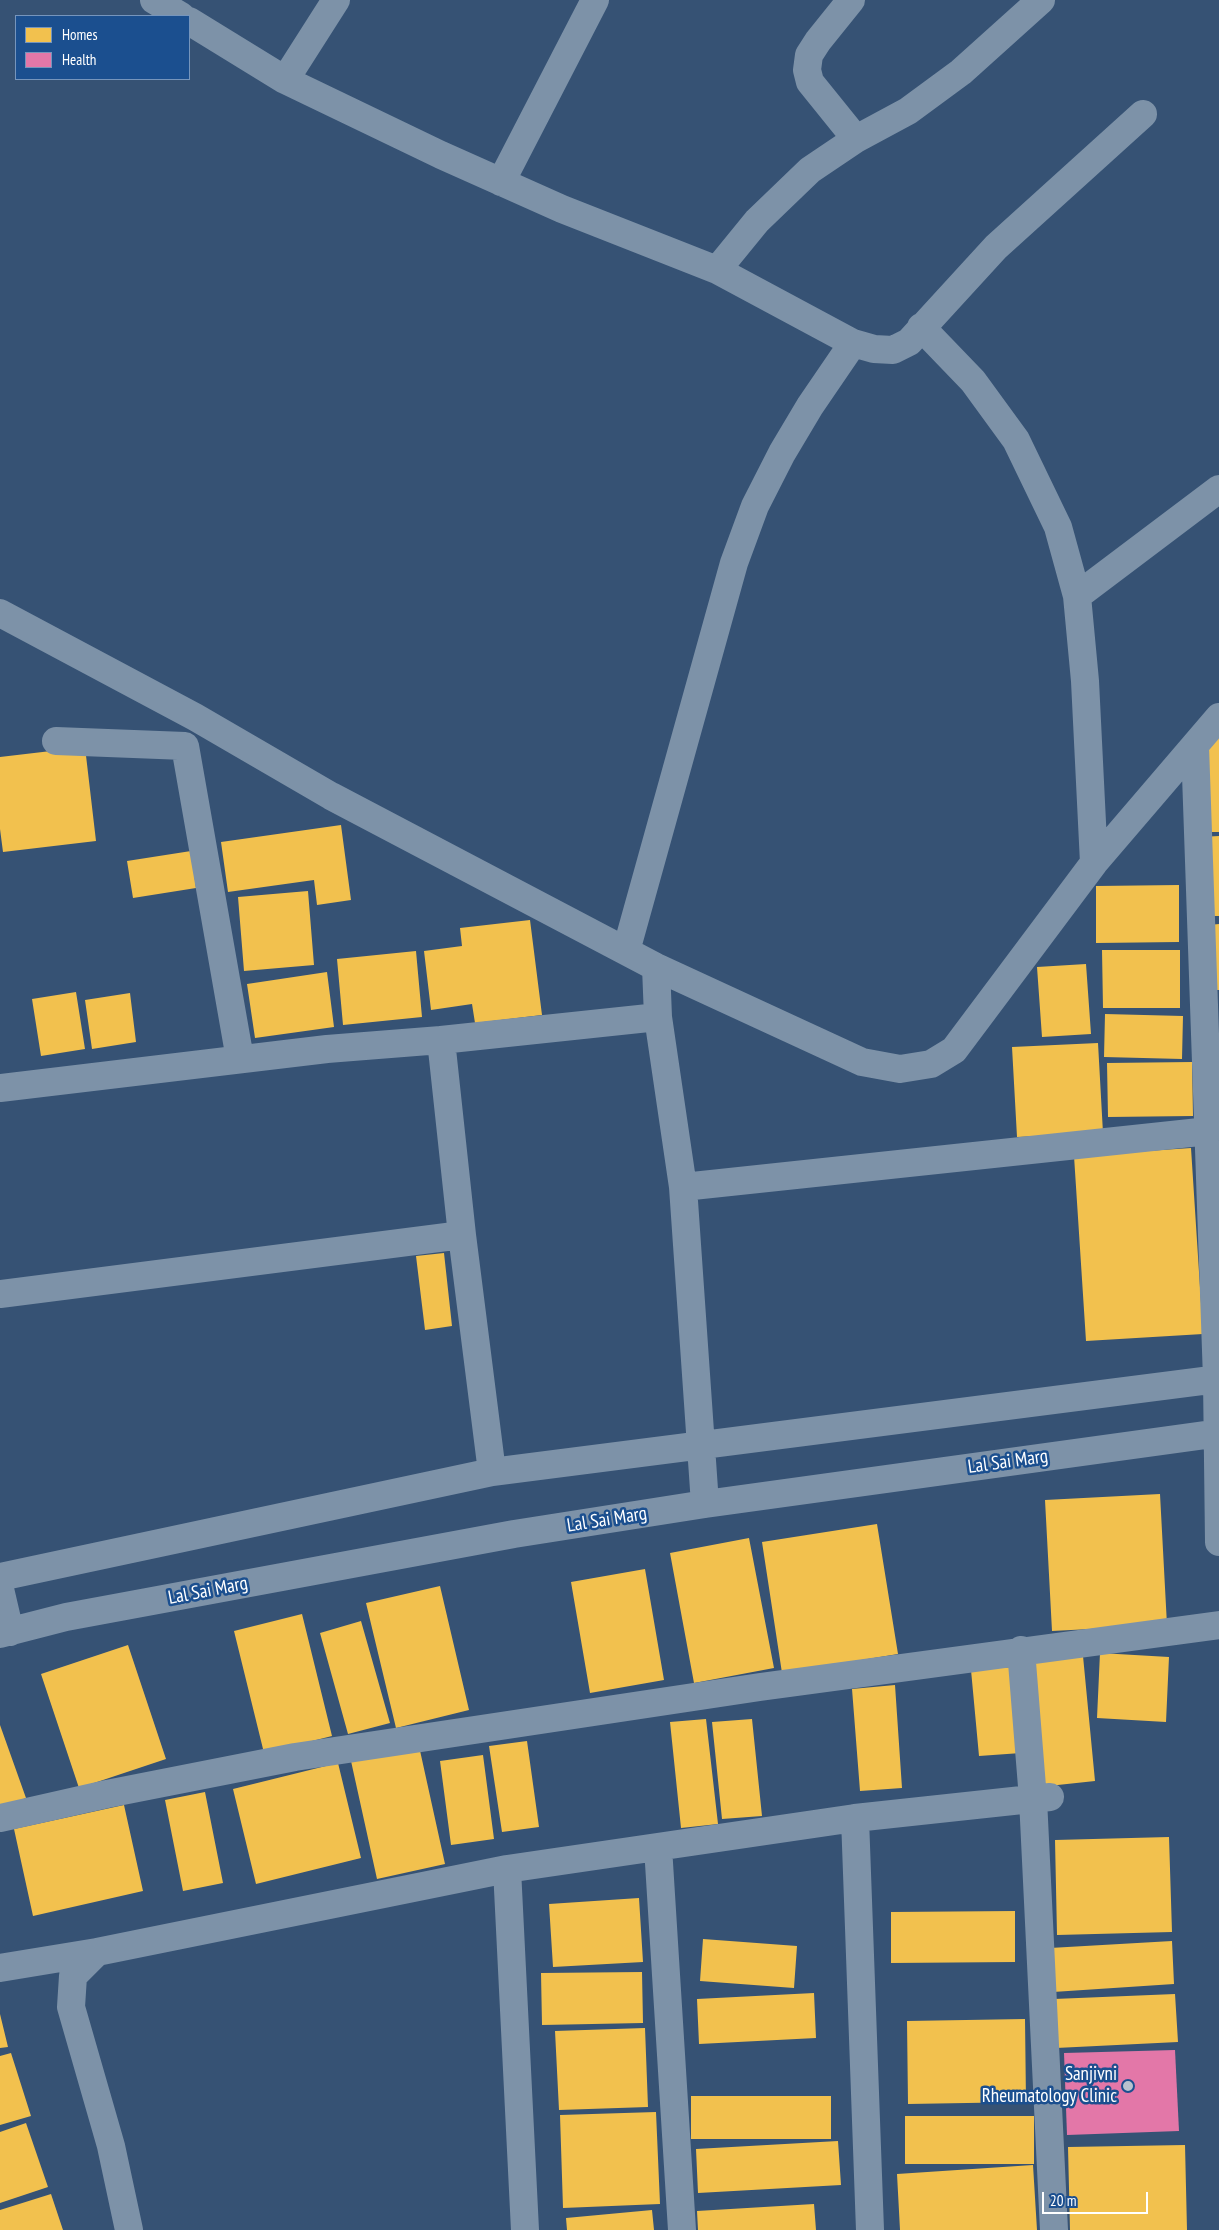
<!DOCTYPE html>
<html>
<head>
<meta charset="utf-8">
<style>
	body { margin:0 }
	#map { position:relative; width:1219px; height:2230px; overflow:hidden; background:#365274; font-family:"PT Sans Narrow",sans-serif }
	canvas { display:block }
	.legend { position:absolute; left:15px; top:15px; width:175px; height:65px; box-sizing:border-box; background:#1b4f8f; border:1px solid #7695bc; margin:0; padding:6px 9px; list-style:none; font-size:15px; color:#fff }
	.legend li { display:flex; align-items:center; gap:10px; height:25px }
	.legend b { width:25px; border:1px solid #7695bc }
	.scale { position:absolute; left:1042px; top:2192px; width:106px; height:22px; box-sizing:border-box; border:2px solid #fff; border-top:0; padding-left:6px; font-size:15px; line-height:18px; white-space:nowrap; color:#fff; -webkit-text-stroke:4px #1b4f8f; paint-order:stroke }
</style>
</head>
<body>
<div id="map">
<canvas width="1219" height="2230"></canvas>
<ul class="legend">
<li><b style="height:14px;background:#f2c14e"></b>Homes</li>
<li><b style="height:14px;background:#e377a8"></b>Health</li>
</ul>
<div class="scale">20 m</div>
</div>
<script>
const ctx = document.querySelector('canvas').getContext('2d');
ctx.lineJoin = 'round';
function fill(path, color) {
  ctx.fillStyle = color;
  ctx.fill(path, 'evenodd');
}
function toPath(rows) {
  const path = new Path2D();
  for (const r of rows) {
    path.moveTo(r[0], r[1]);
    for (let i = 2; i < r.length; i += 2) path.lineTo(r[i], r[i + 1]);
  }
  return path;
}
function stroke(path, color, width, dash) {
  ctx.strokeStyle = color;
  ctx.lineWidth = width;
  ctx.lineCap = dash ? 'butt' : 'round';
  ctx.setLineDash(dash || []);
  ctx.stroke(path);
}
function drawText(font, color, halo, rows, align = 'center') {
  ctx.font = font + ' "PT Sans Narrow",sans-serif';
  ctx.lineWidth = 5;
  ctx.setLineDash([]);
  ctx.textBaseline = 'middle';
  ctx.strokeStyle = halo;
  ctx.fillStyle = color;
  for (const [text, x, y, turn = 0] of rows) {
    ctx.save();
    ctx.translate(x, y);
    ctx.rotate((+turn || 0) * Math.PI / 180);
    ctx.textAlign = isNaN(turn) ? turn : align;
    if (halo) ctx.strokeText(text, 0, 0);
    ctx.fillText(text, 0, 0);
    ctx.restore();
  }
}
fill(toPath([
	[1206,735,1219,735,1219,832,1208,832],
	[85,747,96,841,3,852,0,829,0,757],
	[341,825,351,900,317,905,314,880,228,892,221,842],
	[1219,836,1219,916,1203,916,1200,837],
	[191,851,196,888,133,898,127,861],
	[1179,885,1179,942,1096,943,1096,886],
	[308,891,314,965,244,971,238,897],
	[530,920,542,1015,475,1023,472,1004,431,1010,424,951,462,946,460,928],
	[1219,924,1219,990,1210,990,1209,925],
	[1102,950,1180,950,1180,1008,1103,1008],
	[416,951,422,1017,343,1025,337,959],
	[1086,964,1091,1034,1042,1037,1037,967],
	[327,972,334,1027,255,1038,247,984],
	[76,992,85,1049,41,1056,32,999],
	[130,993,136,1042,92,1049,85,1000],
	[1105,1014,1183,1016,1182,1059,1104,1057],
	[1098,1043,1103,1133,1017,1137,1012,1047],
	[1192,1062,1193,1116,1108,1117,1107,1063],
	[1191,1148,1203,1334,1086,1341,1074,1156],
	[444,1253,452,1326,425,1330,416,1256],
	[1160,1494,1167,1625,1052,1631,1045,1500],
	[877,1524,898,1654,782,1673,762,1542],
	[749,1538,774,1668,694,1683,670,1553],
	[645,1569,664,1680,590,1693,571,1582],
	[440,1586,469,1710,396,1728,366,1603],
	[302,1614,332,1736,264,1753,234,1631],
	[361,1621,390,1723,348,1734,320,1633],
	[128,1645,166,1759,79,1788,41,1674],
	[1100,1653,1169,1657,1166,1722,1097,1718],
	[1083,1656,1095,1781,1039,1787,1027,1661],
	[1013,1667,1021,1753,979,1756,971,1670],
	[895,1685,902,1788,860,1791,852,1689],
	[706,1719,718,1824,681,1828,670,1722],
	[752,1719,762,1816,722,1819,712,1722],
	[0,1725,26,1798,0,1808],
	[527,1741,539,1827,502,1832,489,1746],
	[419,1746,445,1864,377,1879,351,1761],
	[483,1755,494,1839,451,1845,440,1761],
	[338,1763,361,1858,256,1884,233,1789],
	[205,1792,223,1883,183,1891,165,1800],
	[124,1805,143,1891,33,1916,14,1829],
	[1169,1837,1172,1932,1057,1935,1055,1840],
	[639,1898,643,1962,553,1967,549,1904],
	[1015,1911,1015,1962,891,1963,891,1912],
	[703,1939,797,1946,794,1988,700,1981],
	[1172,1941,1174,1984,1053,1992,1050,1948],
	[642,1972,643,2023,542,2025,541,1973],
	[814,1993,816,2038,699,2044,697,1999],
	[1175,1994,1178,2042,1056,2048,1054,1999],
	[0,2014,8,2047,0,2048],
	[1025,2019,1026,2102,908,2104,907,2021],
	[645,2028,648,2107,559,2110,555,2031],
	[11,2053,31,2116,0,2125,0,2056],
	[691,2096,831,2096,831,2139,691,2139],
	[656,2112,660,2204,563,2208,560,2115],
	[905,2116,1034,2116,1034,2164,905,2164],
	[26,2123,48,2187,0,2203,0,2132],
	[838,2141,841,2185,698,2193,696,2149],
	[1185,2145,1187,2230,1070,2230,1068,2147],
	[1033,2165,1037,2230,900,2230,897,2174],
	[51,2194,63,2230,0,2230,0,2210],
	[814,2204,816,2230,698,2230,697,2211],
	[652,2210,654,2230,567,2230,566,2218]
]), '#f2c14e');
fill(toPath([
	[1175,2050,1179,2131,1067,2135,1064,2053]
]), '#e377a8');
stroke(toPath([
	[154,0,181,16],
	[851,0,818,41,809,55,807,70,810,82,856,139],
	[189,21,285,80,441,155,562,209,717,270,757,221,810,170,856,139,908,111,961,72,1041,0],
	[285,80,336,0],
	[501,182,595,0],
	[717,270,853,343,874,349,893,350,909,342,996,247,1143,114],
	[921,327,973,381,1016,440,1058,527,1077,596,1085,681,1094,863],
	[1077,596,1219,489],
	[0,613,195,717,331,796,656,967,862,1062,900,1069,931,1064,954,1050,1094,863,1219,717],
	[56,741,185,746,240,1059],
	[1195,746,1217,1379,1219,1542],
	[626,951,734,563,755,506,782,453,810,406,853,343],
	[656,967,658,1017,683,1187,705,1504],
	[441,1040,462,1235,492,1472],
	[0,1088,327,1049,441,1040,658,1017],
	[683,1187,1209,1131],
	[0,1294,462,1235],
	[0,1577,492,1472,1219,1379],
	[0,1589,10,1632],
	[0,1634,66,1617,514,1534,705,1504,1219,1433],
	[1021,1650,1033,1799,1054,2230],
	[0,1818,107,1794,295,1757,760,1687,1219,1625],
	[855,1818,1050,1797],
	[658,1847,682,2230],
	[507,1869,525,2230],
	[0,1968,97,1952],
	[129,2230,111,2146,71,2007,73,1976,97,1952,507,1869,855,1818,870,2230]
]), '#7d92a8', 28);
for (const [x, y, r, color] of [
	[1128,2086,6,"#b9c2ce"]
]) {
  const dot = new Path2D();
  dot.arc(x, y, r, 0, 2 * Math.PI);
  ctx.fillStyle = color;
  ctx.fill(dot);
  stroke(dot, '#1b4f8f', 2);
}
drawText('19px', '#fff', '#1b4f8f', [
	["Lal Sai Marg",1008,1462,-8],
	["Lal Sai Marg",607,1520,-9],
	["Lal Sai Marg",208,1591,-11]
]);
drawText('19px', '#fff', '#1b4f8f', [
	["Sanjivni",1117,2075],
	["Rheumatology Clinic",1117,2097]
], 'right');
</script>
</body>
</html>
